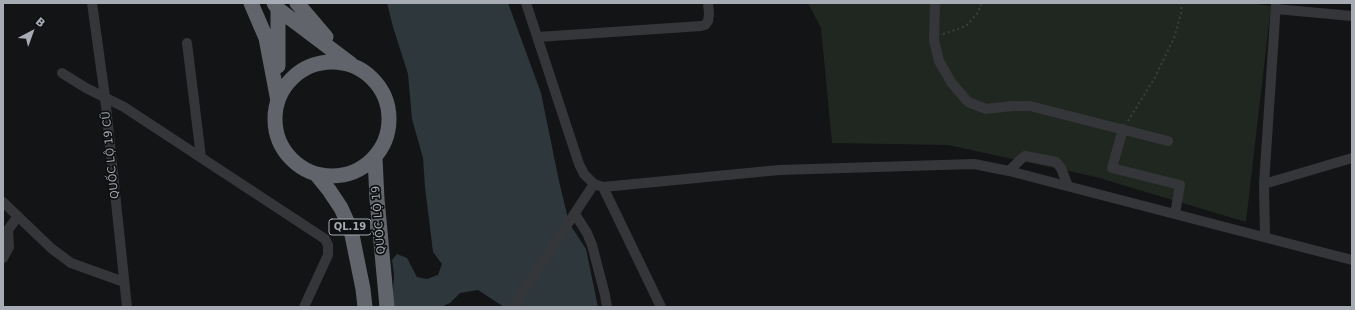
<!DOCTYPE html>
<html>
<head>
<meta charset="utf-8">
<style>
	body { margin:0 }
	#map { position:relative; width:1355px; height:310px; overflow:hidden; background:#131415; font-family:"DejaVu Sans",sans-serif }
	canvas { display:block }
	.frame { position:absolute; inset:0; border:4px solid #a6abb4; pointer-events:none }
	.north { position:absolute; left:12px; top:12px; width:40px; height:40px; -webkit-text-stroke:3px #0e0f10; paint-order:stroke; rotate:41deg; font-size:11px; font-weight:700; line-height:16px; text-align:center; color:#a6abb4 }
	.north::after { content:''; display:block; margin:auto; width:14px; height:18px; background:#a6abb4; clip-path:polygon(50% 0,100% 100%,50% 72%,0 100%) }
</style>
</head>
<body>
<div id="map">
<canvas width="1355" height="310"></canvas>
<div class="frame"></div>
<div class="north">B</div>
</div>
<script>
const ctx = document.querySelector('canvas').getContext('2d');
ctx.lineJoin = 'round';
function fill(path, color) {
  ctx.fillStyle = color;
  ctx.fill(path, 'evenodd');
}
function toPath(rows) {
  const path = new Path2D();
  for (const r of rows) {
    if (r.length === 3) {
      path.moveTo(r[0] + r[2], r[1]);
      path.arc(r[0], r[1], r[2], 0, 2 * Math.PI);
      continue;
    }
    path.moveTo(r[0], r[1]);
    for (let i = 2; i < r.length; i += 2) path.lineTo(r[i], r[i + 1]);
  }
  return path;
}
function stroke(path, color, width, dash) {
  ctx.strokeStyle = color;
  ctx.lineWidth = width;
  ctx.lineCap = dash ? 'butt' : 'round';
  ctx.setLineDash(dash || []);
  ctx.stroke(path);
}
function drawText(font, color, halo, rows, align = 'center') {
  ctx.font = font + ' "DejaVu Sans",sans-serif';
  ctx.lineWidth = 3.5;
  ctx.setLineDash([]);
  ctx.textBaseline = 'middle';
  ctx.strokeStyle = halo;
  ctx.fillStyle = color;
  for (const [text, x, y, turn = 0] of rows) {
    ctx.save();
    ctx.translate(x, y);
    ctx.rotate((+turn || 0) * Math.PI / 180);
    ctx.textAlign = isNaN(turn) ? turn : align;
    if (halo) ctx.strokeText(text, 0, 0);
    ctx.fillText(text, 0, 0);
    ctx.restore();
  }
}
fill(toPath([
	[808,3,1249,3,1271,6,1246,222,1096,177,948,145,832,143,821,28]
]), '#202720');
fill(toPath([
	[387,3,508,3,541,93,559,181,569,223,586,249,598,307,504,307,478,290,460,293,450,303,441,307,377,307,393,292,394,274,392,260,397,254,407,258,417,277,427,279,438,275,442,264,433,252,425,187,423,158,412,119,408,74,393,27]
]), '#2e373c');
stroke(toPath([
	[943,34,966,26,977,14,982,3],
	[1128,121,1154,79,1174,38,1181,14,1182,3]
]), '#3b3d40', 2, [2, 3]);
stroke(toPath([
	[92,3,105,97,127,307],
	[935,3,934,40,939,61,951,82,968,102,986,109,1012,106,1030,106,1168,141],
	[1276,9,1352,16],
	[538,37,701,26,705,25,708,21,709,14,708,3],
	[187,43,201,157],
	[62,73,86,88,124,107,325,239,328,245,328,255,304,307],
	[1123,129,1112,168,1180,185,1175,214],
	[1009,171,1021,159,1025,156,1056,162,1061,168,1068,186],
	[594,184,603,187,779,170,974,164,1009,171,1352,260],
	[1264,184,1352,158],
	[603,187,661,307],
	[3,202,51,248,71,263,124,282],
	[575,214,587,233,592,245,605,295,607,307],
	[1265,237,1264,184,1276,3],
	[3,258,9,247,8,230,18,216],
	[513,307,594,184,584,174,579,164,526,3]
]), '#353639', 10);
stroke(toPath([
	[251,3,266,38,278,101],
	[274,3,278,9,351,64],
	[297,3,326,37],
	[332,119,57],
	[278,66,278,9],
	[375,158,377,199,387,307],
	[316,174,329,190,341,208,351,230,363,289,365,307]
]), '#61646a', 15);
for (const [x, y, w] of [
	[350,227,42]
]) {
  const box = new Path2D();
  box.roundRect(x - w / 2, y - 8, w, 16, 3);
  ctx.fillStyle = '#0e0f10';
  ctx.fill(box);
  stroke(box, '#a6abb4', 1);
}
drawText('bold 10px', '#a6abb4', null, [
	["QL.19",350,227]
]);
drawText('11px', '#a6abb4', '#0e0f10', [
	["QUỐC LỘ 19 CŨ",111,155,-96],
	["QUỐC LỘ 19",379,220,-95]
]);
</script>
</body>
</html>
